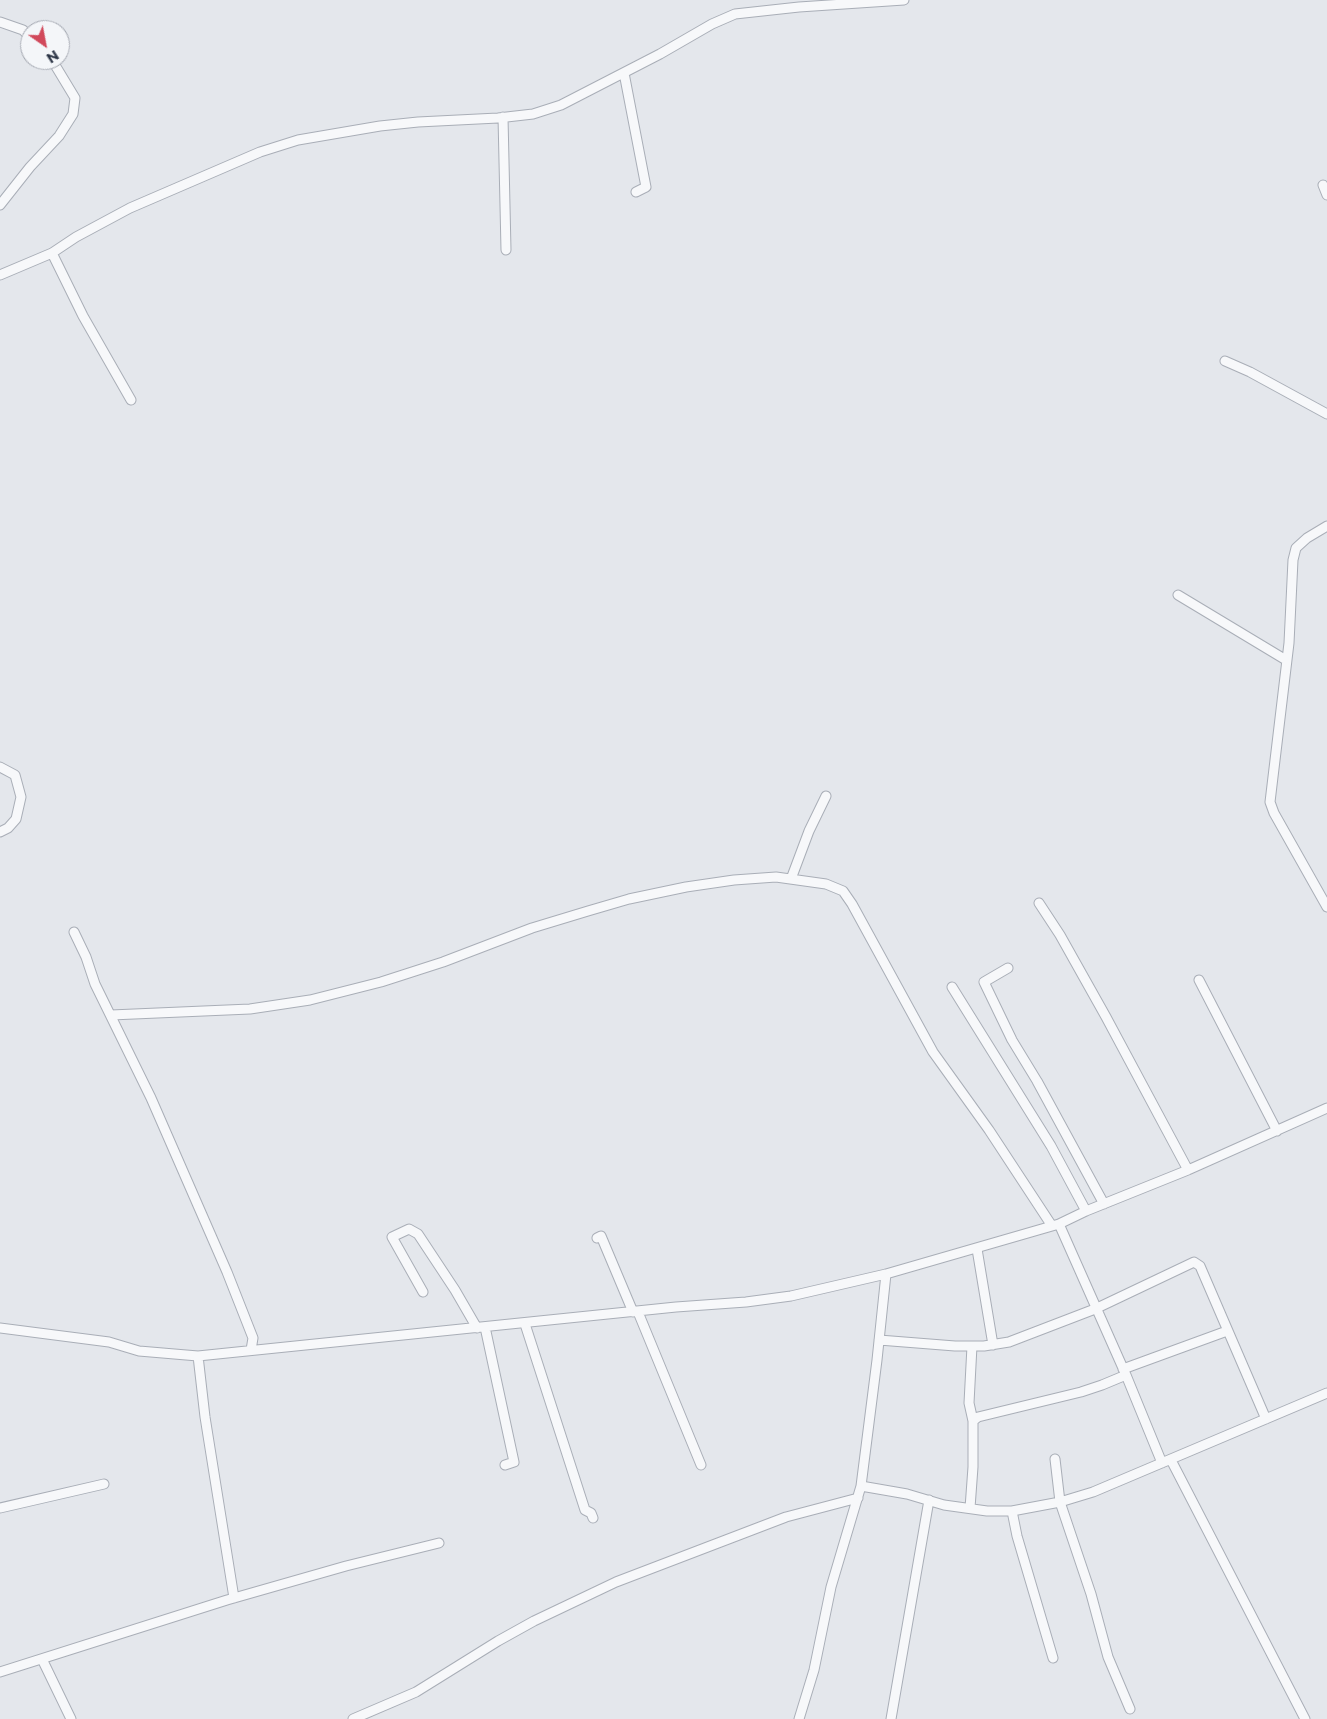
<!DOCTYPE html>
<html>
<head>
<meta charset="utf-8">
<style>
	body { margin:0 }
	#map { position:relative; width:1327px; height:1719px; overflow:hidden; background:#e4e7ec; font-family:Montserrat,sans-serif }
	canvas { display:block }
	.north { position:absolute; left:20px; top:20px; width:50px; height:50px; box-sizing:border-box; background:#f4f6f9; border:1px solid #a4a8b1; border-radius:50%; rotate:147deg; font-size:14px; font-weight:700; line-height:20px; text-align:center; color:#2b3445 }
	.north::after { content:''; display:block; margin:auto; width:18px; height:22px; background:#d1495b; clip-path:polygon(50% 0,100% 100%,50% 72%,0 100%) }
</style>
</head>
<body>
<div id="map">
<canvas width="1327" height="1719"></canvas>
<div class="north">N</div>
</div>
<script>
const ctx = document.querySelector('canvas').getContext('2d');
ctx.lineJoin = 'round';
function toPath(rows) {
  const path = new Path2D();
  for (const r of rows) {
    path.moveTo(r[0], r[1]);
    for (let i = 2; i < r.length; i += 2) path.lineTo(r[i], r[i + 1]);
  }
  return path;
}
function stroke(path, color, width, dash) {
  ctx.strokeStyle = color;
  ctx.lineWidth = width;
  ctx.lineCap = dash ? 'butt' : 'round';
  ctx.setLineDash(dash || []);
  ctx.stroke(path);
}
const minor = toPath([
	[0,22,23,30,30,37],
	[624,73,646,187,636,192],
	[503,117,506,250],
	[1323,185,1327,195],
	[0,205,30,167,59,136,73,114,75,98,52,60],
	[52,253,83,316,131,400],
	[0,275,52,253,76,237,130,208,260,152,298,140,380,126,418,122,498,118,533,114,561,105,660,54,712,24,735,14,799,7,904,0],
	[1225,361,1250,372,1327,414],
	[1327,526,1307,538,1296,548,1293,560,1289,643,1270,802,1274,813,1327,907],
	[1178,595,1286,660],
	[0,767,15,775,21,797,16,819,8,828,0,832],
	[791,879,809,831,826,796],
	[1039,903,1060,935,1106,1017,1188,1170],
	[74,932,86,957,95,984,151,1098,227,1272,253,1338,251,1350],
	[1008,968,984,982,1012,1040,1037,1081,1104,1204],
	[1199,980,1277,1131],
	[952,987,1051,1146,1086,1211],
	[111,1015,250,1009,310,1000,381,982,443,962,532,928,588,911,629,899,686,887,734,880,776,877,826,884,843,891,852,904,933,1052,989,1130,1052,1226],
	[1059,1224,1126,1375,1162,1463],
	[597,1238,601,1236,633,1312],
	[977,1249,993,1345],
	[423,1292,392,1237,409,1229,418,1234,455,1290,477,1328],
	[638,1312,701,1465],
	[525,1324,585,1510,591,1513,593,1518],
	[485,1327,514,1462,505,1465],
	[0,1328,109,1342,139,1351,198,1356,676,1307,746,1302,791,1296,886,1274,1059,1224,1086,1211,1188,1170,1327,1108],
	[879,1340,955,1346,984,1346,1009,1342,1095,1309,1194,1262,1200,1266,1266,1419],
	[972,1346,969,1403,973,1421],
	[198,1356,205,1417,234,1598],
	[1123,1369,1227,1331],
	[1055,1459,1060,1502,1091,1594,1108,1657,1130,1709],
	[1171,1460,1305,1719],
	[861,1486,907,1494,944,1505,987,1511,1012,1511,1060,1502,1093,1492,1327,1393],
	[0,1508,104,1484],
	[970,1508,973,1467,973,1421,978,1417,1081,1392,1102,1385,1126,1375],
	[1012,1511,1017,1536,1053,1658],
	[42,1659,71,1719],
	[0,1672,227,1600,346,1566,439,1543],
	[353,1719,416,1692,498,1641,534,1621,616,1582,786,1517,858,1498],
	[799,1719,814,1670,831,1587,861,1486,877,1360,886,1274],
	[891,1719,929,1500]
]);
stroke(minor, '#a9aeb7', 11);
stroke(minor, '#f7f8fa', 9);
</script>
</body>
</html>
